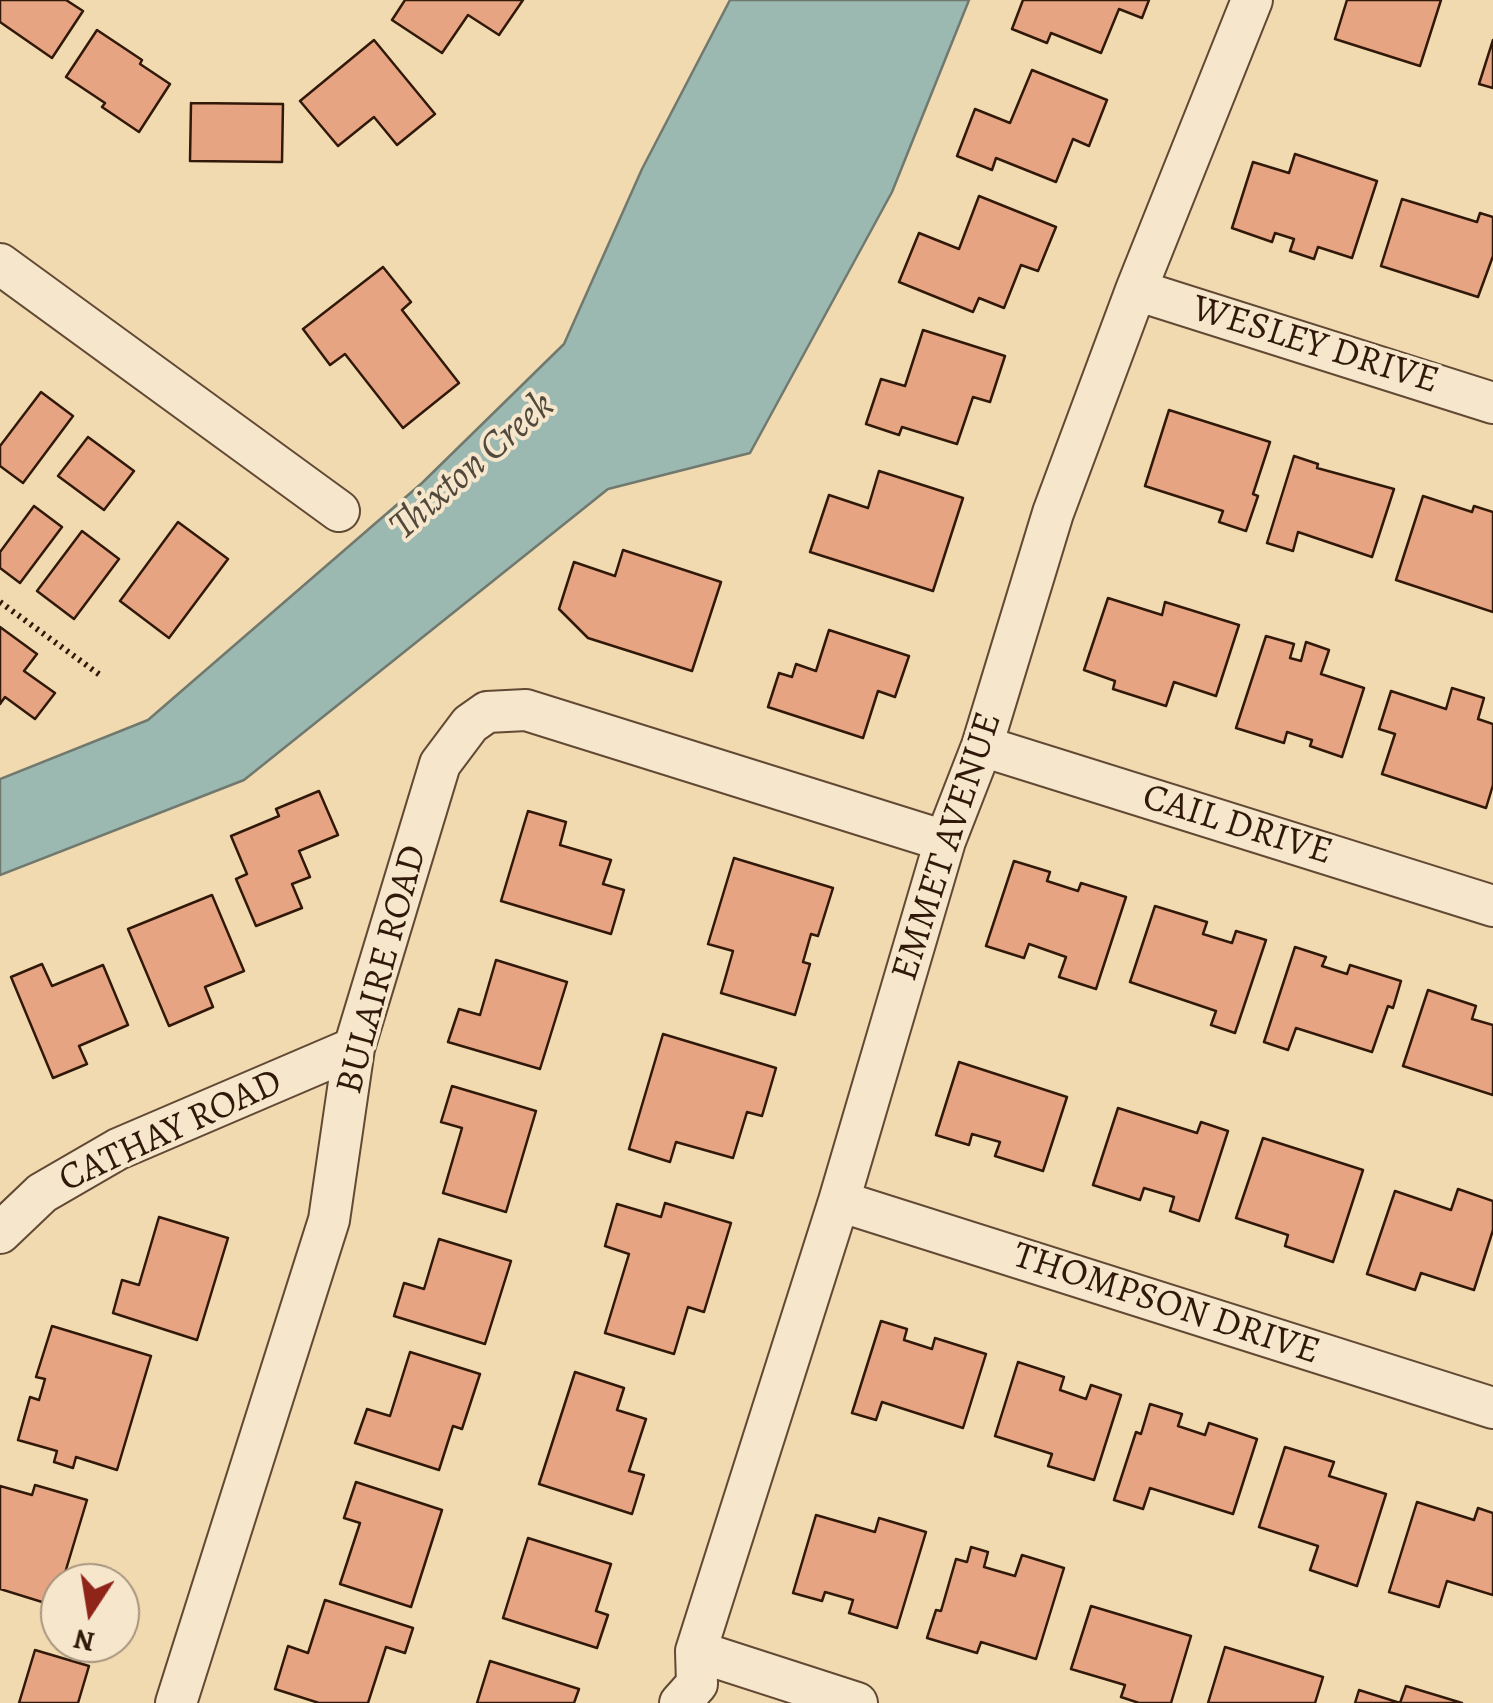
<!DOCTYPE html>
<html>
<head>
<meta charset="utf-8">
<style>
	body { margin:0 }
	#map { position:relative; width:1493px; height:1703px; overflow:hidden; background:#f1d9b0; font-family:Alegreya,serif }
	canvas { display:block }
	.north { position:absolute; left:40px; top:1563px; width:100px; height:100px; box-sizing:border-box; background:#f6e6cc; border:2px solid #a7947e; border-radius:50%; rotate:192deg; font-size:28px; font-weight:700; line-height:40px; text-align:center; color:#31190a }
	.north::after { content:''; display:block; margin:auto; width:35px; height:45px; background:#8f2418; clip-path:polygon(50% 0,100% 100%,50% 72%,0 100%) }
</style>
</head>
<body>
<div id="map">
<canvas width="1493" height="1703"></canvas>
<div class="north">N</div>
</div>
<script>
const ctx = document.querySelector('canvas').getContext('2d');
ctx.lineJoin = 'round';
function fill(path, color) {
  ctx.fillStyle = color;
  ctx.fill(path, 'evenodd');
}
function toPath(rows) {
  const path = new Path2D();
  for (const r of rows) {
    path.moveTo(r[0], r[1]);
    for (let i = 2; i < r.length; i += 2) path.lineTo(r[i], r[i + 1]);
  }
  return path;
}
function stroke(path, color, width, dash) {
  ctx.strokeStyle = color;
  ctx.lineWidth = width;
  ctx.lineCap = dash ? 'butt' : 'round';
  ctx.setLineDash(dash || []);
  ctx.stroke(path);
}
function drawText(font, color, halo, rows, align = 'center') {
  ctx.font = font + ' Alegreya,serif';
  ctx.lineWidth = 8;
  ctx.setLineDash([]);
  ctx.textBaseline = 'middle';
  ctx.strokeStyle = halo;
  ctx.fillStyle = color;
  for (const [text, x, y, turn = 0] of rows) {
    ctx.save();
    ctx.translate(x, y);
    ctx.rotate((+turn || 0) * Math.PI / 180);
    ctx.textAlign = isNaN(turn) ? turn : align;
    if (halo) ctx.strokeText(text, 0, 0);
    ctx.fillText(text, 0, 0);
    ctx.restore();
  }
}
const water = toPath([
	[730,0,969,0,892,192,750,453,608,489,244,780,0,875,0,779,148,720,422,483,564,344,642,169,730,0]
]);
fill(water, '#9bb9b1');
stroke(water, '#71796e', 2.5);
const building = toPath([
	[0,0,66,0,83,11,52,58,0,22,0,0],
	[405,0,523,0,499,35,468,15,442,53,392,20,405,0],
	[1023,0,1149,0,1142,18,1119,9,1101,53,1051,33,1047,43,1012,29,1023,0],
	[1347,0,1441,0,1420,66,1335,39,1347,0],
	[97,30,142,60,140,64,170,84,139,132,102,107,105,103,66,77,97,30],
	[374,40,435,114,397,145,374,117,338,146,300,101,374,40],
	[1493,40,1493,88,1479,84,1493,40],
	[1032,70,1107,100,1089,146,1073,139,1056,182,996,158,992,170,957,156,975,109,1010,123,1032,70],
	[191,103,283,104,282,162,190,161,191,103],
	[1295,154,1377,181,1352,258,1318,247,1314,259,1290,251,1294,239,1275,233,1272,242,1232,228,1253,162,1289,173,1295,154],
	[979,196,1056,227,1038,271,1021,265,1004,308,979,298,973,312,899,282,919,233,959,249,979,196],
	[1402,199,1477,222,1480,213,1493,217,1493,256,1478,297,1381,266,1402,199],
	[383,267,411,302,402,310,459,383,403,428,345,354,330,365,303,329,383,267],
	[923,330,1005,356,990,402,973,397,957,444,902,427,899,435,866,424,881,379,905,386,923,330],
	[41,392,73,416,23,483,0,466,0,446,41,392],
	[1169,410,1270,442,1253,494,1258,496,1246,531,1219,522,1223,511,1145,486,1169,410],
	[88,437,134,471,104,510,58,476,88,437],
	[1294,456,1318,464,1317,468,1394,489,1372,557,1298,532,1293,551,1267,543,1294,456],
	[879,471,963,498,933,591,810,552,829,495,868,508,879,471],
	[1423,496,1472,512,1474,506,1493,512,1493,612,1396,580,1423,496],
	[34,506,62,527,20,583,0,568,0,552,34,506],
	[178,522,228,559,169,638,120,601,178,522],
	[82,531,119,559,74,619,37,591,82,531],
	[623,550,721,582,692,671,588,638,559,609,574,562,615,576,623,550],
	[1108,598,1162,615,1165,602,1239,625,1216,696,1174,682,1166,706,1113,689,1115,681,1084,670,1108,598],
	[0,627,37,654,24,671,55,693,35,719,5,697,0,704,0,627],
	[829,630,909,656,895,697,878,691,863,738,768,707,779,673,792,677,796,664,816,671,829,630],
	[1266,636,1294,644,1290,658,1301,661,1306,642,1329,650,1321,674,1364,688,1342,757,1310,746,1312,740,1287,732,1284,743,1236,728,1266,636],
	[1452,688,1484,698,1478,719,1493,724,1493,785,1486,808,1382,774,1395,734,1379,729,1391,691,1446,709,1452,688],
	[319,791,338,835,299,851,310,877,292,884,302,908,256,926,236,879,247,874,231,836,279,816,276,809,319,791],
	[528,811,566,822,560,845,611,860,603,884,624,890,611,934,501,901,528,811],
	[734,858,833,888,818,936,811,934,803,962,810,964,795,1015,721,993,733,951,708,944,734,858],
	[1014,861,1050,872,1047,881,1078,891,1081,883,1126,897,1096,989,1059,977,1066,957,1029,944,1024,958,986,946,1014,861],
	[212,895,244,971,205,987,213,1007,169,1026,128,929,212,895],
	[1155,906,1207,922,1203,934,1232,943,1236,931,1266,940,1235,1033,1211,1025,1216,1011,1130,982,1155,906],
	[1295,947,1326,957,1322,966,1347,974,1350,965,1401,981,1393,1008,1388,1006,1372,1052,1296,1028,1288,1050,1264,1042,1295,947],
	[496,960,567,982,540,1069,448,1042,459,1009,480,1015,496,960],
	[42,964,52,986,103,965,128,1025,79,1046,87,1064,53,1078,11,977,42,964],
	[1428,990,1476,1006,1472,1019,1493,1025,1493,1095,1403,1066,1428,990],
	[663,1034,776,1068,762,1116,747,1112,733,1158,676,1142,670,1162,629,1149,663,1034],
	[959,1062,1067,1097,1043,1171,995,1156,1000,1142,972,1134,969,1145,936,1135,959,1062],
	[452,1086,536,1111,506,1212,443,1193,462,1128,441,1122,452,1086],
	[1118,1108,1197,1133,1201,1122,1228,1131,1199,1221,1170,1211,1174,1197,1144,1188,1140,1200,1093,1185,1118,1108],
	[1263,1138,1363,1170,1333,1262,1285,1246,1288,1235,1236,1218,1263,1138],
	[1458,1189,1493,1201,1493,1230,1474,1290,1421,1273,1415,1290,1367,1274,1395,1191,1451,1210,1458,1189],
	[665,1203,731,1223,704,1312,688,1307,674,1354,605,1333,629,1254,605,1246,617,1204,661,1217,665,1203],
	[159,1217,228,1238,197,1340,113,1313,122,1280,139,1285,159,1217],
	[439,1239,511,1261,485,1344,394,1316,404,1283,424,1289,439,1239],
	[881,1321,907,1329,904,1340,932,1349,935,1338,986,1354,963,1428,882,1402,876,1420,852,1413,881,1321],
	[52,1326,151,1356,117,1470,76,1457,73,1468,54,1462,57,1451,18,1440,30,1397,39,1400,45,1379,36,1377,52,1326],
	[410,1352,480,1374,462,1429,453,1426,439,1470,355,1443,367,1409,390,1416,410,1352],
	[1018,1362,1064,1377,1060,1390,1086,1399,1091,1385,1121,1395,1094,1480,1048,1466,1052,1454,995,1436,1018,1362],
	[575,1372,624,1388,617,1410,646,1419,629,1471,644,1475,632,1514,539,1484,575,1372],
	[1150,1404,1182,1414,1178,1426,1205,1435,1209,1423,1257,1439,1233,1514,1150,1488,1143,1509,1114,1500,1136,1432,1141,1434,1150,1404],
	[1285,1447,1334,1462,1329,1476,1386,1494,1357,1586,1310,1570,1318,1546,1259,1527,1285,1447],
	[356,1482,442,1510,411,1607,340,1584,360,1523,344,1518,356,1482],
	[35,1485,87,1500,55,1606,0,1589,0,1486,32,1495,35,1485],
	[1417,1502,1474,1520,1478,1508,1493,1513,1493,1595,1447,1581,1439,1607,1389,1592,1417,1502],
	[816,1515,875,1532,879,1518,926,1532,897,1628,849,1613,853,1600,825,1592,822,1601,793,1593,816,1515],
	[528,1538,611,1564,596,1611,608,1615,597,1648,503,1618,528,1538],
	[971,1547,988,1552,984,1567,1015,1576,1022,1555,1064,1568,1036,1659,981,1642,977,1653,927,1638,936,1610,941,1611,956,1559,967,1562,971,1547],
	[325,1600,413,1628,405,1653,386,1647,368,1703,319,1703,275,1689,288,1646,308,1653,325,1600],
	[1091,1606,1191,1636,1171,1703,1139,1703,1121,1697,1125,1685,1071,1669,1091,1606],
	[1225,1647,1323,1677,1315,1703,1208,1703,1225,1647],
	[35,1650,89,1666,78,1703,19,1703,35,1650],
	[490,1661,579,1689,574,1703,477,1703,490,1661],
	[1406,1686,1462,1703,1355,1703,1359,1690,1400,1703,1406,1686]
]);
fill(building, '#e7a482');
stroke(building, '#31190a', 2.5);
const street = toPath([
	[0,264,339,511],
	[1136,290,1493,403],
	[982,746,1493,906],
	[839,1201,1493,1408],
	[0,1233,42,1193,118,1149,354,1048],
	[696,1651,857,1703],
	[176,1703,329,1220,354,1048,440,764,470,724,487,712,526,710,945,841],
	[680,1703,697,1684,696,1651,839,1201,945,841,982,746,1053,513,1136,290,1252,0]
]);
stroke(street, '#614934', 44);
stroke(toPath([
	[0,602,100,675]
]), '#31190a', 6, [2.5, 5]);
stroke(street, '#f6e6cc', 40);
drawText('38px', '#31190a', '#f6e6cc', [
	["WESLEY DRIVE",1315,346,17],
	["CAIL DRIVE",1237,826,17],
	["EMMET AVENUE",948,847,-72],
	["BULAIRE ROAD",383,970,-75],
	["CATHAY ROAD",171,1132,-25],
	["THOMPSON DRIVE",1166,1305,18]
]);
drawText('italic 40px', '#51493c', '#f6e6cc', [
	["Thixton Creek",473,467,-41]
]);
</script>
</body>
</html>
